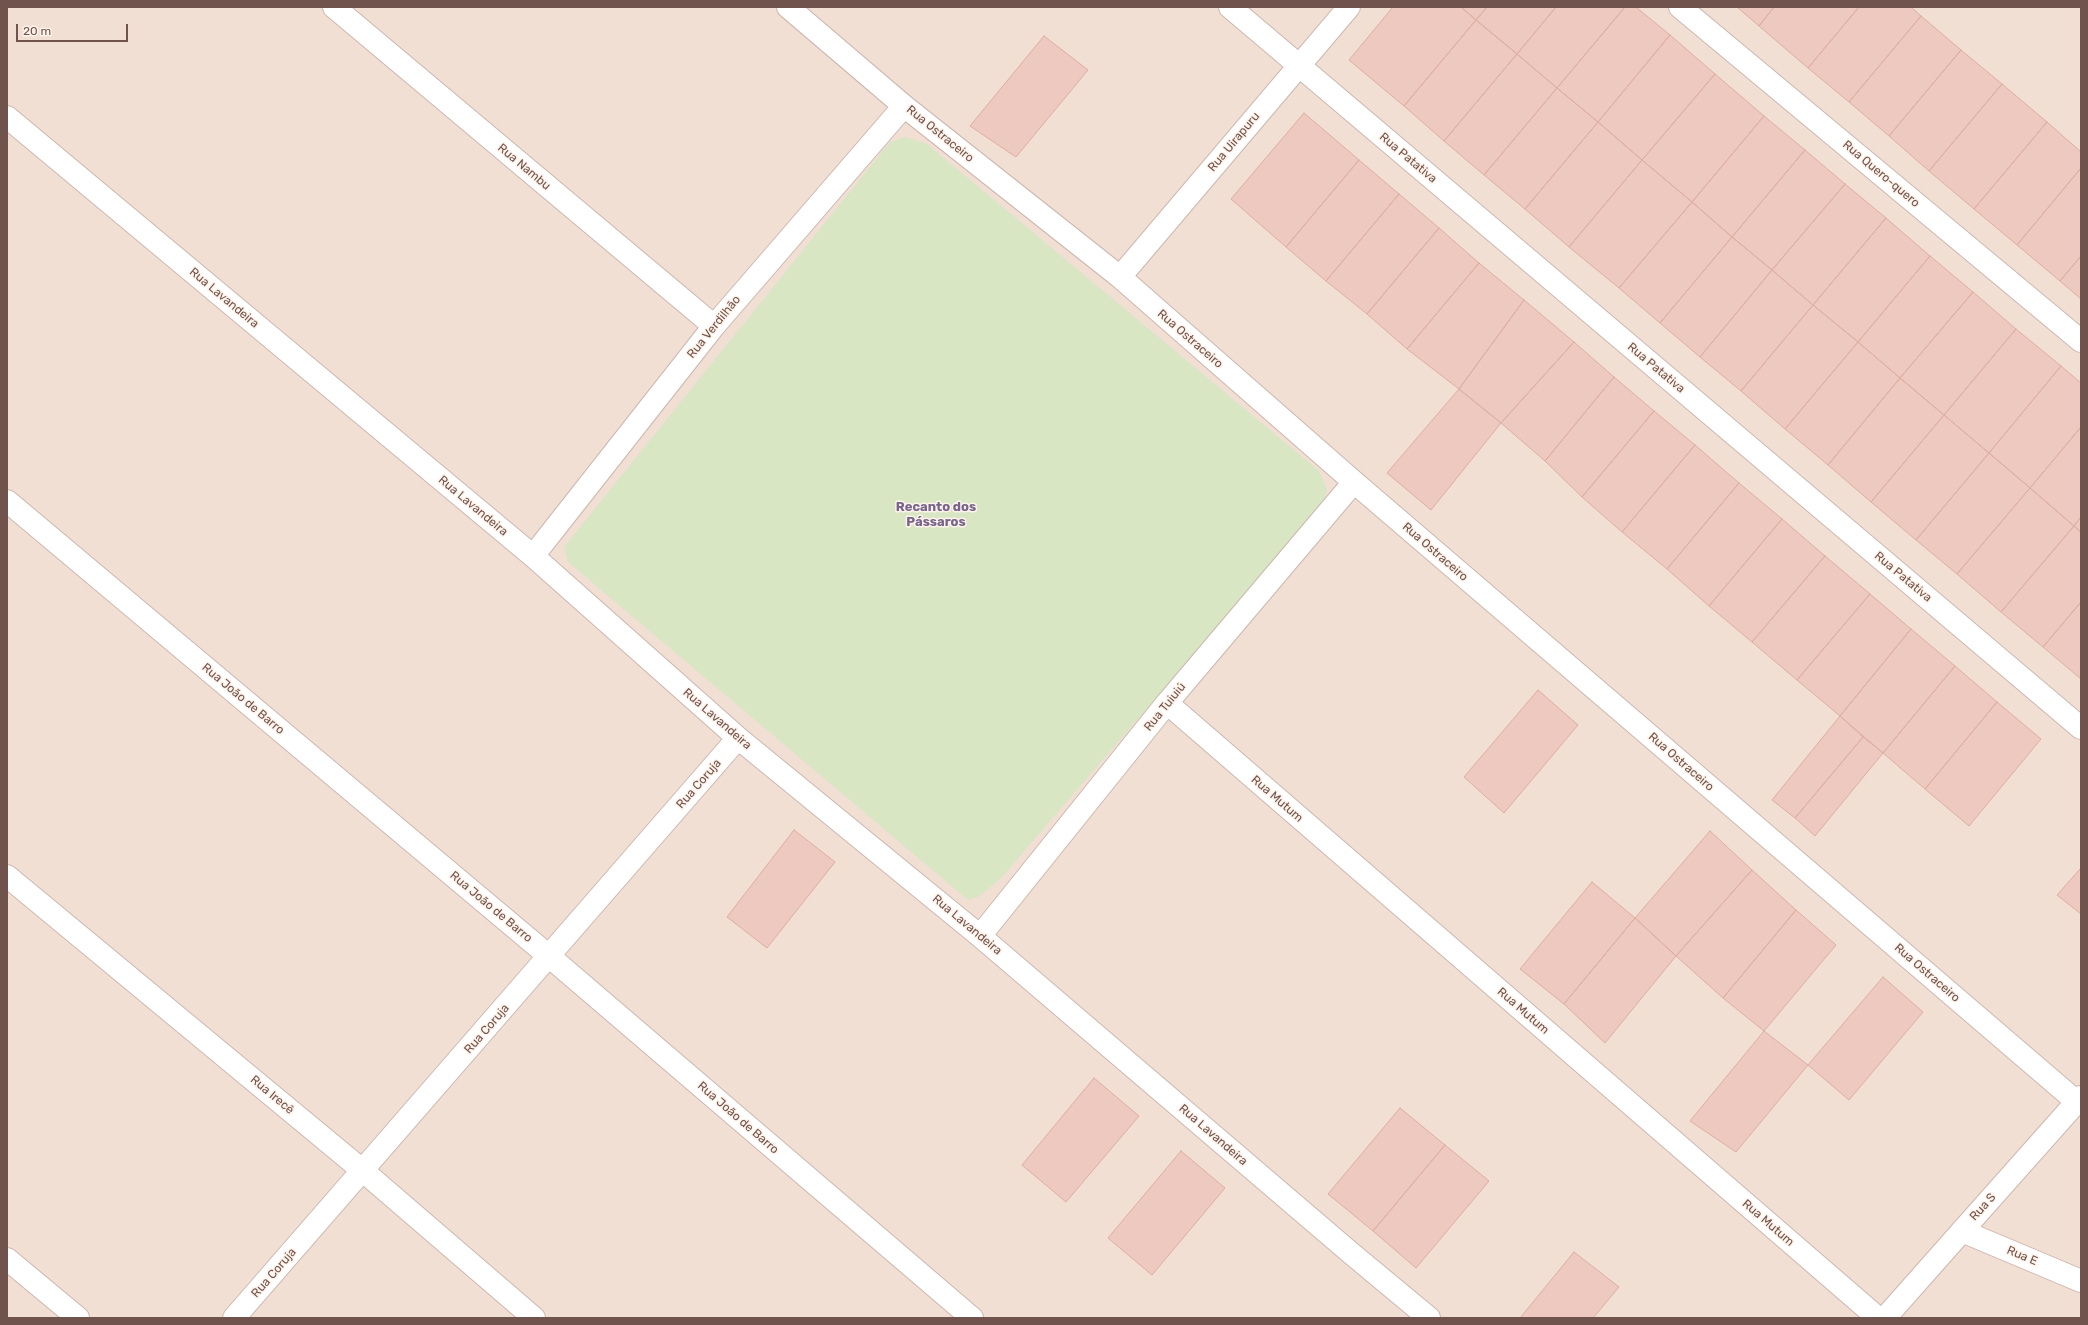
<!DOCTYPE html>
<html>
<head>
<meta charset="utf-8">
<style>
	body { margin:0 }
	#map { position:relative; width:2088px; height:1325px; overflow:hidden; background:#faeee4; font-family:Rubik,sans-serif }
	canvas { display:block }
	.frame { position:absolute; inset:0; border:8px solid #70534c; pointer-events:none }
	.scale { position:absolute; left:16px; top:24px; width:112px; height:18px; box-sizing:border-box; border:2px solid #70534c; border-top:0; padding-left:5px; font-size:12px; line-height:14px; white-space:nowrap; color:#70534c; -webkit-text-stroke:3px #fdf3ea; paint-order:stroke }
</style>
</head>
<body>
<div id="map">
<canvas width="2088" height="1325"></canvas>
<div class="frame"></div>
<div class="scale">20 m</div>
</div>
<script>
const ctx = document.querySelector('canvas').getContext('2d');
ctx.lineJoin = 'round';
function fill(path, color) {
  ctx.fillStyle = color;
  ctx.fill(path, 'evenodd');
}
function toPath(rows) {
  const path = new Path2D();
  for (const r of rows) {
    path.moveTo(r[0], r[1]);
    for (let i = 2; i < r.length; i += 2) path.lineTo(r[i], r[i + 1]);
  }
  return path;
}
function stroke(path, color, width, dash) {
  ctx.strokeStyle = color;
  ctx.lineWidth = width;
  ctx.lineCap = dash ? 'butt' : 'round';
  ctx.setLineDash(dash || []);
  ctx.stroke(path);
}
function drawText(font, color, halo, rows, align = 'center') {
  ctx.font = font + ' Rubik,sans-serif';
  ctx.lineWidth = 3;
  ctx.setLineDash([]);
  ctx.textBaseline = 'middle';
  ctx.strokeStyle = halo;
  ctx.fillStyle = color;
  for (const [text, x, y, turn = 0] of rows) {
    ctx.save();
    ctx.translate(x, y);
    ctx.rotate((+turn || 0) * Math.PI / 180);
    ctx.textAlign = isNaN(turn) ? turn : align;
    if (halo) ctx.strokeText(text, 0, 0);
    ctx.fillText(text, 0, 0);
    ctx.restore();
  }
}
fill(toPath([
	[7,7,2081,7,2081,1318,7,1318]
]), '#f1dfd4');
fill(toPath([
	[906,137,927,144,1319,471,1327,489,1323,504,1001,878,978,897,968,900,568,562,564,547,890,142]
]), '#d8e6c4');
const building = toPath([
	[1393,7,1461,7,1476,20,1404,106,1349,60,1393,7],
	[1461,7,1487,7,1476,20,1461,7],
	[1487,7,1556,7,1517,54,1476,20,1487,7],
	[1556,7,1625,7,1557,88,1517,54,1556,7],
	[1625,7,1636,7,1670,35,1598,122,1557,88,1625,7],
	[1737,7,1774,7,1759,26,1737,7],
	[1774,7,1859,7,1808,68,1759,26,1774,7],
	[1859,7,1911,7,1921,16,1849,102,1808,68,1859,7],
	[1921,16,1961,50,1889,136,1849,102,1921,16],
	[1476,20,1517,54,1444,141,1404,106,1476,20],
	[1670,35,1715,74,1642,160,1598,122,1670,35],
	[1044,36,1088,70,1016,157,970,126,1044,36],
	[1961,50,2002,84,1929,171,1889,136,1961,50],
	[1517,54,1557,88,1484,175,1444,141,1517,54],
	[1715,74,1764,116,1692,202,1642,160,1715,74],
	[2002,84,2047,122,1974,209,1929,171,2002,84],
	[1557,88,1598,122,1525,209,1484,175,1557,88],
	[1304,113,1359,160,1286,247,1231,199,1304,113],
	[1764,116,1805,150,1732,237,1692,202,1764,116],
	[1598,122,1642,160,1569,247,1525,209,1598,122],
	[2047,122,2081,152,2081,168,2017,245,1974,209,2047,122],
	[1805,150,1845,184,1772,270,1732,237,1805,150],
	[1359,160,1399,194,1326,281,1286,247,1359,160],
	[1642,160,1692,202,1619,288,1569,247,1642,160],
	[2081,168,2081,256,2060,281,2017,245,2081,168],
	[1845,184,1886,218,1813,305,1772,270,1845,184],
	[1399,194,1439,228,1367,314,1326,281,1399,194],
	[1692,202,1732,237,1660,323,1619,288,1692,202],
	[1886,218,1930,256,1858,342,1813,305,1886,218],
	[1439,228,1479,263,1407,349,1367,314,1439,228],
	[1732,237,1772,270,1700,357,1660,323,1732,237],
	[1930,256,1973,292,1900,378,1858,342,1930,256],
	[2081,256,2081,299,2060,281,2081,256],
	[1479,263,1524,300,1459,389,1407,349,1479,263],
	[1772,270,1813,305,1741,391,1700,357,1772,270],
	[1973,292,2016,329,1944,415,1900,378,1973,292],
	[1524,300,1574,342,1501,423,1459,389,1524,300],
	[1813,305,1858,342,1785,429,1741,391,1813,305],
	[2016,329,2061,366,1989,453,1944,415,2016,329],
	[1574,342,1614,377,1545,461,1501,423,1574,342],
	[1858,342,1900,378,1828,465,1785,429,1858,342],
	[2061,366,2081,383,2081,427,2030,488,1989,453,2061,366],
	[1614,377,1654,411,1582,497,1545,461,1614,377],
	[1900,378,1944,415,1871,502,1828,465,1900,378],
	[1459,389,1501,423,1431,510,1387,473,1459,389],
	[1654,411,1695,445,1622,532,1582,497,1654,411],
	[1944,415,1989,453,1916,540,1871,502,1944,415],
	[2081,427,2081,517,2074,526,2030,488,2081,427],
	[1695,445,1739,483,1667,569,1622,532,1695,445],
	[1989,453,2030,488,1957,574,1916,540,1989,453],
	[1739,483,1782,519,1709,606,1667,569,1739,483],
	[2030,488,2074,526,2001,612,1957,574,2030,488],
	[2081,517,2081,532,2074,526,2081,517],
	[1782,519,1825,556,1752,642,1709,606,1782,519],
	[2074,526,2081,532,2081,602,2043,647,2001,612,2074,526],
	[1825,556,1870,594,1797,680,1752,642,1825,556],
	[1870,594,1911,629,1840,716,1797,680,1870,594],
	[2081,602,2081,679,2043,647,2081,602],
	[1911,629,1955,666,1883,753,1840,716,1911,629],
	[1955,666,1997,702,1925,789,1883,753,1955,666],
	[1538,690,1578,725,1504,813,1464,777,1538,690],
	[1997,702,2041,739,1969,826,1925,789,1997,702],
	[1840,716,1863,737,1795,818,1772,800,1840,716],
	[1863,737,1883,753,1815,836,1795,818,1863,737],
	[794,830,835,862,767,948,727,917,794,830],
	[1710,831,1752,870,1676,956,1635,918,1710,831],
	[2081,868,2081,914,2057,895,2081,868],
	[1752,870,1796,910,1723,998,1676,956,1752,870],
	[1592,882,1635,918,1564,1004,1520,969,1592,882],
	[1796,910,1836,945,1764,1031,1723,998,1796,910],
	[1635,918,1676,956,1605,1043,1564,1004,1635,918],
	[1883,977,1923,1012,1849,1100,1808,1065,1883,977],
	[1764,1031,1808,1065,1736,1152,1690,1121,1764,1031],
	[1094,1078,1139,1116,1066,1202,1022,1165,1094,1078],
	[1400,1108,1445,1145,1373,1231,1328,1194,1400,1108],
	[1445,1145,1489,1181,1416,1268,1373,1231,1445,1145],
	[1181,1151,1225,1188,1152,1275,1108,1238,1181,1151],
	[1574,1252,1619,1287,1593,1318,1520,1318,1574,1252]
]);
fill(building, '#edc9bf');
stroke(building, '#deaea0', 1);
const street = toPath([
	[334,7,714,326],
	[788,7,904,106,1120,277,1354,482,2077,1102],
	[1230,7,2081,728],
	[1680,7,2081,341],
	[7,117,533,556,738,738,980,936,1352,1254,1429,1318],
	[1120,277,1349,7],
	[7,501,550,957,972,1318],
	[533,556,714,326,904,106],
	[1167,703,1878,1318],
	[7,876,362,1170,534,1318],
	[980,936,1167,703,1354,482],
	[1962,1231,2081,1097],
	[7,1259,78,1318],
	[234,1318,738,738]
]);
const secondary = toPath([
	[1885,1318,1962,1231,2081,1281]
]);
stroke(street, '#cdb7af', 24);
stroke(secondary, '#cfb6ac', 24);
stroke(street, '#fff', 22);
stroke(secondary, '#fff', 22);
drawText('12px', '#70534c', '#fdf3ea', [
	["Rua Ostraceiro",940,134,39],
	["Rua Uirapuru",1234,142,-50],
	["Rua Patativa",1408,158,40],
	["Rua Nambu",524,167,40],
	["Rua Quero-quero",1881,174,40],
	["Rua Lavandeira",224,298,40],
	["Rua Verdilhão",714,327,-51],
	["Rua Ostraceiro",1190,339,41],
	["Rua Patativa",1656,368,40],
	["Rua Lavandeira",473,506,40],
	["Rua Ostraceiro",1435,552,41],
	["Rua Patativa",1903,577,40],
	["Rua João de Barro",243,699,40],
	["Rua Tuiuiú",1165,707,-51],
	["Rua Lavandeira",717,719,41],
	["Rua Ostraceiro",1681,762,41],
	["Rua Coruja",699,784,-49],
	["Rua Mutum",1277,799,41],
	["Rua João de Barro",491,907,40],
	["Rua Lavandeira",967,925,40],
	["Rua Ostraceiro",1927,973,41],
	["Rua Mutum",1523,1011,41],
	["Rua Coruja",487,1029,-49],
	["Rua Irecê",272,1095,40],
	["Rua João de Barro",738,1118,41],
	["Rua Lavandeira",1213,1135,41],
	["Rua S",1983,1207,-48],
	["Rua Mutum",1768,1223,41],
	["Rua E",2022,1256,23],
	["Rua Coruja",274,1273,-49]
]);
drawText('bold 13px', '#79648c', '#fdf3ea', [
	["Recanto dos",936,507],
	["Pássaros",936,522]
]);
</script>
</body>
</html>
